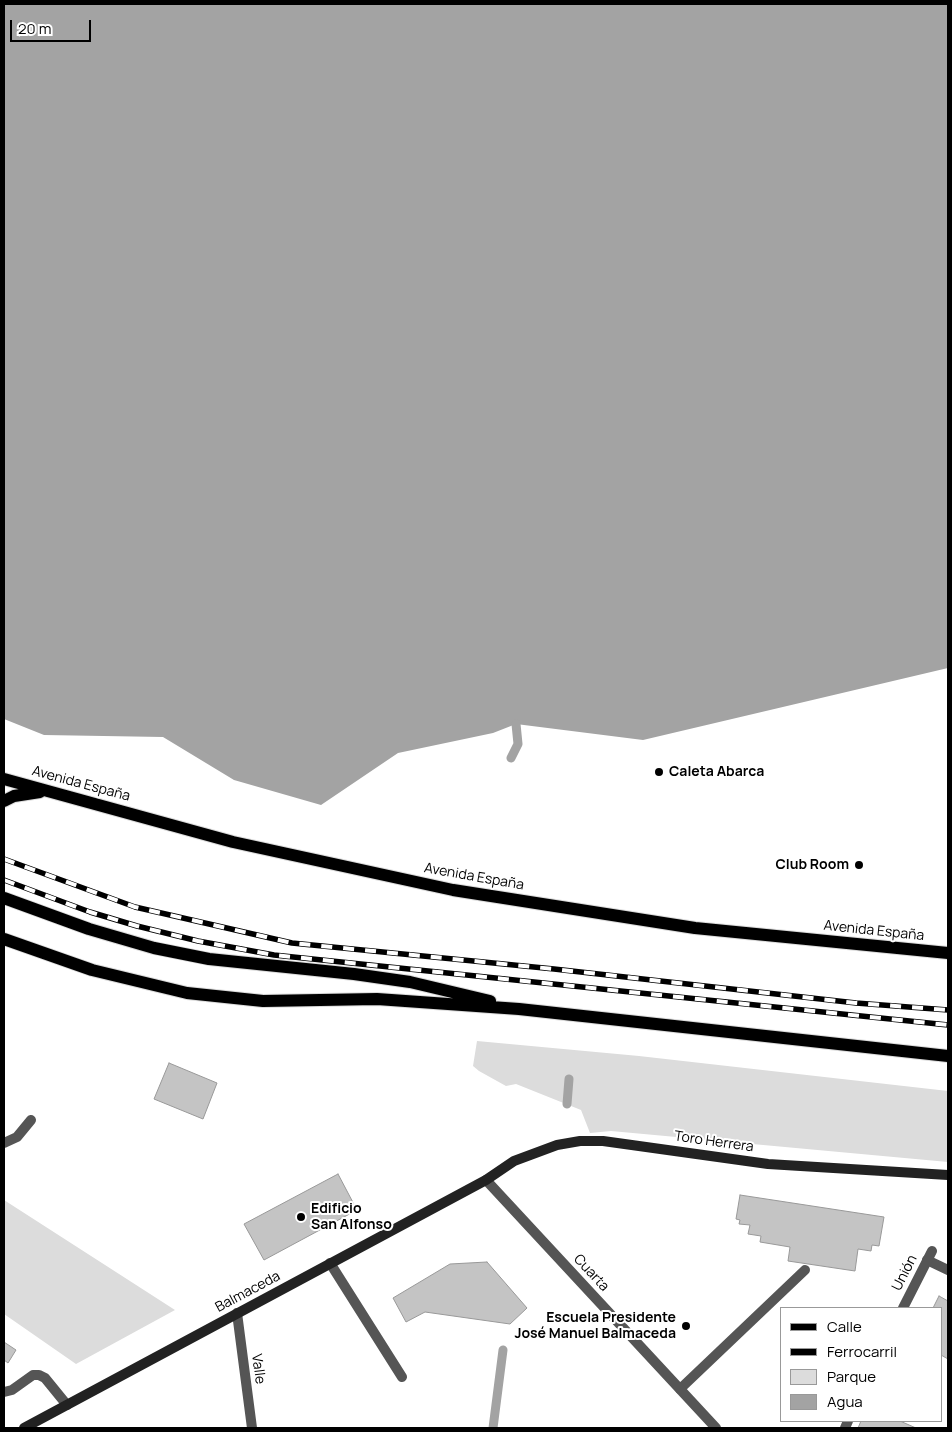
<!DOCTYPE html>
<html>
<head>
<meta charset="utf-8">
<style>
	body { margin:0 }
	#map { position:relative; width:952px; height:1432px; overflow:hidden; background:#fff; font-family:Manrope,sans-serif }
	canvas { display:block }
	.frame { position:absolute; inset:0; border:5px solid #000; pointer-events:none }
	.legend { position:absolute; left:780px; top:1307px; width:162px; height:115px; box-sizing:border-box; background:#fff; border:1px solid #999; margin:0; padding:6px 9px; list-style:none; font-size:15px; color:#000 }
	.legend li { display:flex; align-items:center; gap:10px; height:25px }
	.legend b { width:25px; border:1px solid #999 }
	.scale { position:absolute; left:10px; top:20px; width:81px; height:22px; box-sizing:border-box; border:2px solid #000; border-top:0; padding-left:6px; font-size:15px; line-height:18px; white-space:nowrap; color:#000; -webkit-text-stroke:4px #fff; paint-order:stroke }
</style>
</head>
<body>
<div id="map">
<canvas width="952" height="1432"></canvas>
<div class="frame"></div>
<ul class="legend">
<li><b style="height:6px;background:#000"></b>Calle</li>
<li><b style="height:6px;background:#000"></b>Ferrocarril</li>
<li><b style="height:14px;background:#dcdcdc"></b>Parque</li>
<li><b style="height:14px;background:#a3a3a3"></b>Agua</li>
</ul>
<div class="scale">20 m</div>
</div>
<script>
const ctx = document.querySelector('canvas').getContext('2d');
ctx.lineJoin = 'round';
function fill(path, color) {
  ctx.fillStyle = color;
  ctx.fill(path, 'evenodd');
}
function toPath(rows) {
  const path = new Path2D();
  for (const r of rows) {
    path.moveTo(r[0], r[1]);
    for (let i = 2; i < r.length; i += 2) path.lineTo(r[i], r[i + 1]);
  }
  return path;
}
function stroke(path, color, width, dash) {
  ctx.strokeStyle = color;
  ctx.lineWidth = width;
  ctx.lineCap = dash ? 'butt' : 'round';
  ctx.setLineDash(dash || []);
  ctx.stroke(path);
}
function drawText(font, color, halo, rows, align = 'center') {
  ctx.font = font + ' Manrope,sans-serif';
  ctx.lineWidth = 4;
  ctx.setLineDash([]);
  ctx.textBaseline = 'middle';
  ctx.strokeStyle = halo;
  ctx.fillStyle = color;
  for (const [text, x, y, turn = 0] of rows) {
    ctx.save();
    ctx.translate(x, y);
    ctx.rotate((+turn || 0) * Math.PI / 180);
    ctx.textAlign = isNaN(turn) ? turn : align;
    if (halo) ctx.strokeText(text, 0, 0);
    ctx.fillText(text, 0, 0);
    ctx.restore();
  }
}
fill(toPath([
	[477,1041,639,1056,948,1091,948,1162,611,1131,590,1133,581,1110,516,1084,506,1086,479,1071,473,1066],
	[4,1200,175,1310,76,1364,4,1314]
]), '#dcdcdc');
fill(toPath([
	[4,4,948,4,948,668,643,740,516,724,493,733,398,753,321,805,234,780,163,737,44,735,4,719]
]), '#a3a3a3');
stroke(toPath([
	[511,758,518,744,516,724],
	[567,1104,569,1079],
	[493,1428,503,1350]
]), '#a3a3a3', 9);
const building = toPath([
	[169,1063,217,1083,203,1119,154,1099,169,1063],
	[338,1174,357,1210,264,1260,244,1224,338,1174],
	[740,1195,884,1217,879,1246,872,1245,871,1251,858,1249,855,1271,788,1261,790,1247,760,1242,761,1236,748,1234,750,1225,739,1224,740,1220,736,1219,740,1195],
	[487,1262,527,1308,510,1324,425,1312,406,1322,393,1298,450,1264,487,1262],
	[939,1296,948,1301,948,1359,941,1355,941,1308,933,1308,939,1296],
	[4,1342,16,1350,8,1363,4,1360,4,1342],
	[861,1421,900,1421,916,1428,858,1428,861,1421]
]);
fill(building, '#c4c4c4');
stroke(building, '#999', 1);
const primary = toPath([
	[4,779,233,842,453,890,695,928,948,953],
	[4,801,14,796,40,792],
	[4,898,89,929,154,948,209,959,354,974,410,982,490,1001],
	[4,939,92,970,187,993,263,1001,377,999,519,1009,948,1056]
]);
stroke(primary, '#dbdbdb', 14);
stroke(toPath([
	[927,1260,948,1270],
	[330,1263,402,1377],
	[680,1389,805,1270]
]), '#555', 10);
stroke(toPath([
	[4,1143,17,1137,31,1120],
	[486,1180,716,1428],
	[903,1308,932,1251],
	[237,1313,252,1428],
	[4,1392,12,1390,33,1375,39,1375,45,1378,67,1405],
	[845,1428,848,1421]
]), '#555', 10);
stroke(toPath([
	[24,1428,486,1180,514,1161,557,1145,580,1141,603,1141,768,1164,948,1175]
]), '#222', 10);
stroke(primary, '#000', 12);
const rail = toPath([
	[4,859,135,907,292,943,554,969,856,1003,948,1010],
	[4,880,90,912,137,926,198,941,274,955,948,1025]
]);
stroke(rail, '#000', 5.5);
stroke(rail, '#fff', 4, [11]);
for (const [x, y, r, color] of [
	[659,772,5,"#000"],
	[859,865,5,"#000"],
	[301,1217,5,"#000"],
	[686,1326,5,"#000"]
]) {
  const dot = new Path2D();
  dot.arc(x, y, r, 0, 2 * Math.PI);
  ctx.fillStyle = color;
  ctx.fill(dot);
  stroke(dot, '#fff', 2);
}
drawText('bold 14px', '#000', '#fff', [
	["Caleta Abarca",669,772],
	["Club Room",849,865,"right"],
	["Edificio",311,1209],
	["San Alfonso",311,1225],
	["Escuela Presidente",676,1318,"right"],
	["José Manuel Balmaceda",676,1334,"right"]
], 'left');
drawText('14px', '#000', '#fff', [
	["Avenida España",81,784,15],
	["Avenida España",474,877,10],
	["Avenida España",874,931,6],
	["Toro Herrera",714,1142,8],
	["Cuarta",591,1273,47],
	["Unión",905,1273,-63],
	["Balmaceda",248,1292,-28],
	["Valle",258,1369,82]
]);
</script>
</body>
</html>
